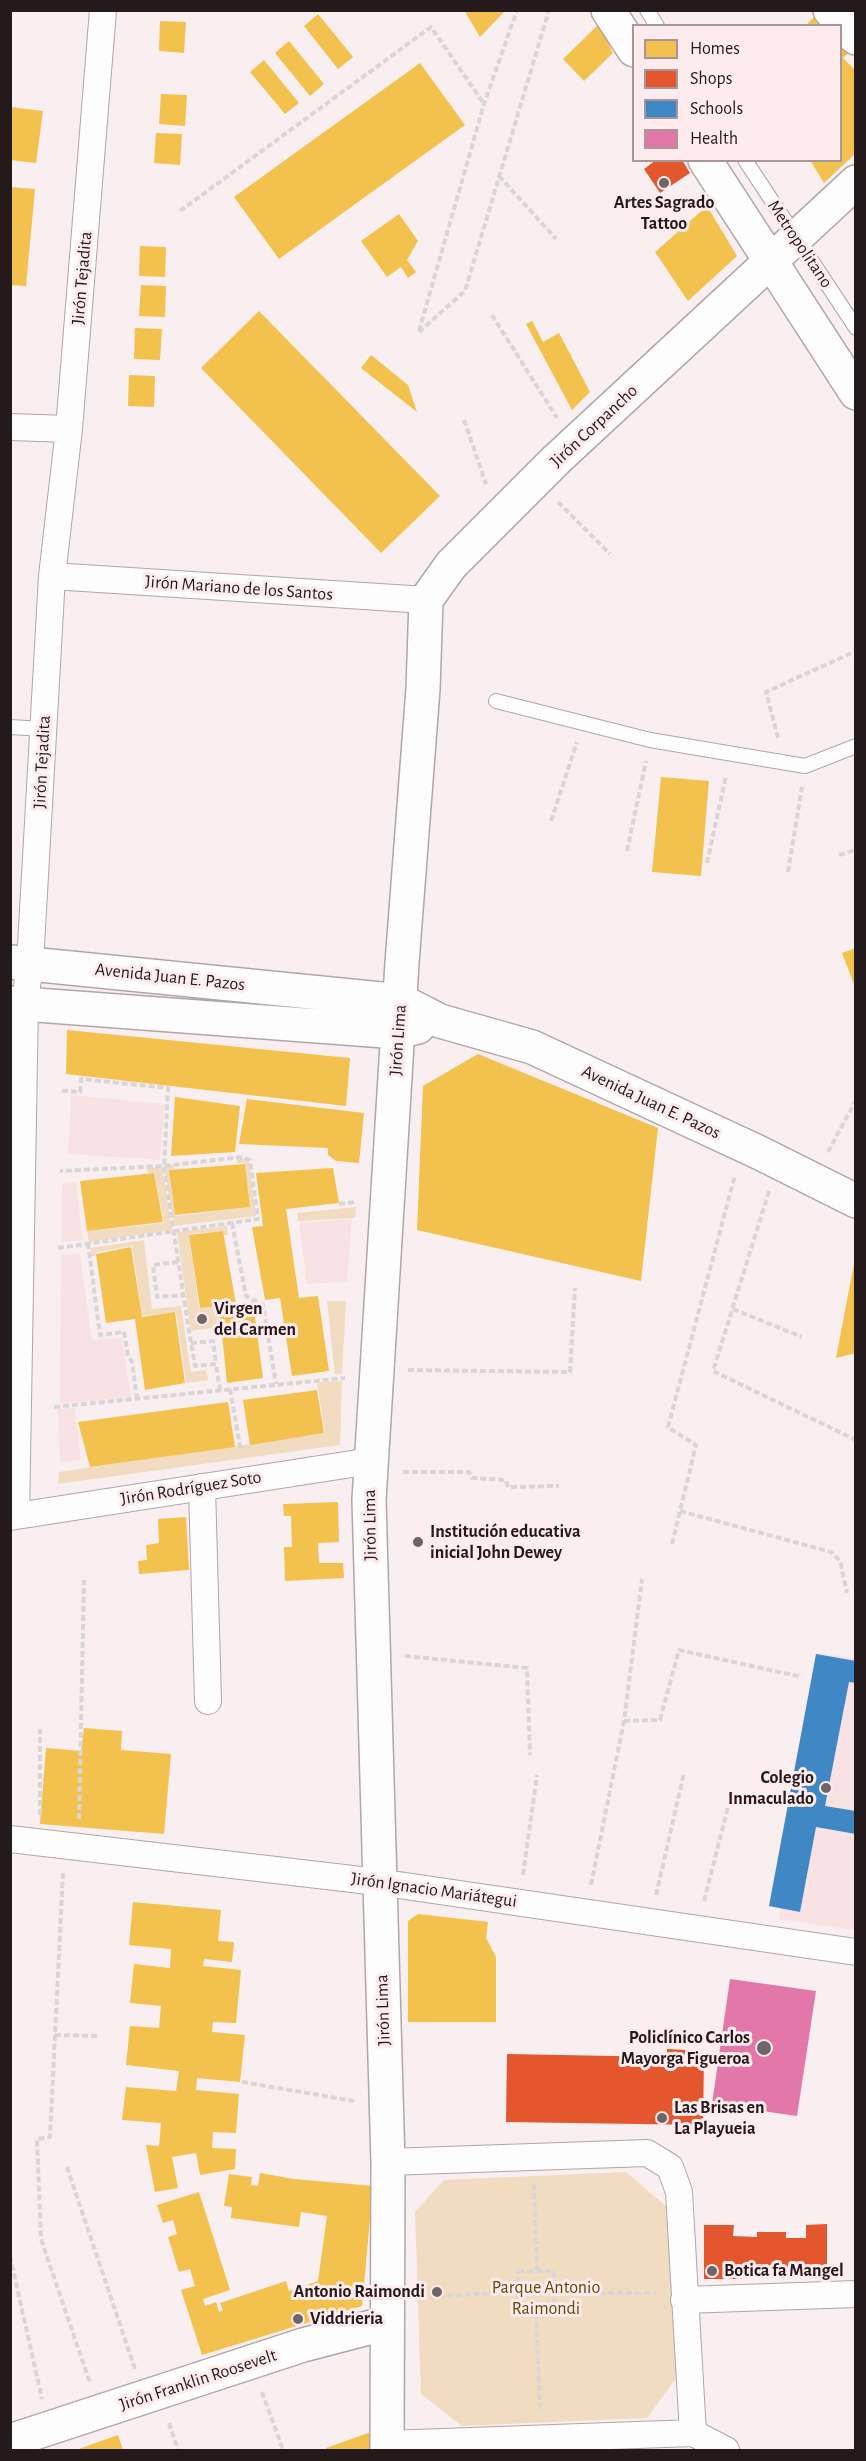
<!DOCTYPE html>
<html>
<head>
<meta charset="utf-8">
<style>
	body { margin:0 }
	#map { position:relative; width:866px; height:2461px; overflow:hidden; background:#faeff0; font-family:"Alegreya Sans",sans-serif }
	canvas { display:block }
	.frame { position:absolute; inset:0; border:12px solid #24191b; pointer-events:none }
	.legend { position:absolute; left:632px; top:24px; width:210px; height:138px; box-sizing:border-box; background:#feebed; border:2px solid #a79799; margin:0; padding:8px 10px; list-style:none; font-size:18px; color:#24191b }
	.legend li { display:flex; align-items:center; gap:12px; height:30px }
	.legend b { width:30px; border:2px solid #a79799 }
</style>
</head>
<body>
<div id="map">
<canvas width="866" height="2461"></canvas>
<div class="frame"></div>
<ul class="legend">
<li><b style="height:16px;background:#f2c14e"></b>Homes</li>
<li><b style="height:16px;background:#e4572e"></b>Shops</li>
<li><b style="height:16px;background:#3f88c5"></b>Schools</li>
<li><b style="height:16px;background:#e377a8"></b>Health</li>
</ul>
</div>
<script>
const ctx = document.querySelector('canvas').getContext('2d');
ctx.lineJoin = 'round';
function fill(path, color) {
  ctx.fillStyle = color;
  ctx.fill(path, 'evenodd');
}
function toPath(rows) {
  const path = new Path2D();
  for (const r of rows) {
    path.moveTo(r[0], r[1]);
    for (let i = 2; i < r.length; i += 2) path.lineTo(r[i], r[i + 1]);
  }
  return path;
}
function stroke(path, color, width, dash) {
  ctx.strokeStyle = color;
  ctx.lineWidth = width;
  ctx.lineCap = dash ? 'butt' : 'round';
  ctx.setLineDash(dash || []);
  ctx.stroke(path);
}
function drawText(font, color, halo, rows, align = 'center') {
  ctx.font = font + ' "Alegreya Sans",sans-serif';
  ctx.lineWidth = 6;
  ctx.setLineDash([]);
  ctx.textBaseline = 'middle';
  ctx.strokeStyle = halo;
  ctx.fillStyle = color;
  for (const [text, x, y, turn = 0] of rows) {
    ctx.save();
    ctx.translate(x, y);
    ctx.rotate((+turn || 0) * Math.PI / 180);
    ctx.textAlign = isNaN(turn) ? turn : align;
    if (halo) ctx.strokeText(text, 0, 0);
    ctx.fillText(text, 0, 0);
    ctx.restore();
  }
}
fill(toPath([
	[71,1095,165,1104,160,1160,68,1154],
	[76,1182,83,1240,61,1242,62,1183],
	[352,1219,347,1282,307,1284,299,1223],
	[80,1253,92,1340,122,1338,131,1397,60,1404,61,1255],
	[75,1408,81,1460,60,1462,58,1409],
	[817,1653,855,1658,855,1930,779,1919]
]), '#f8e2e4');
fill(toPath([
	[236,1158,242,1158,249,1162,256,1216,174,1226,164,1166,173,1165,174,1169,169,1170,175,1216,250,1207,245,1163,237,1163],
	[162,1167,172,1230,89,1242,87,1231,164,1223,154,1173,148,1173,147,1168],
	[356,1207,355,1218,298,1221,297,1213],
	[227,1226,228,1235,224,1235,223,1231,189,1234,199,1308,218,1306,220,1327,191,1331,177,1232],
	[144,1240,152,1309,181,1306,191,1372,206,1370,208,1380,186,1383,176,1312,142,1316,132,1246,96,1252,95,1256,92,1256,90,1248],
	[327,1301,346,1301,342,1374,335,1374],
	[342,1381,340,1445,58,1484,59,1472,325,1433,317,1382],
	[626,2172,666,2206,677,2377,647,2418,462,2426,421,2394,415,2212,444,2180]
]), '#f1dbc1');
fill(toPath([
	[464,10,506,10,480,37],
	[318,14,353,57,338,69,304,26],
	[814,17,823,26,805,26],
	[160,21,186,22,184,53,159,51],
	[599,24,613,53,584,81,563,59],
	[289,41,324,84,310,96,275,53],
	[840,43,850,52,843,58,856,71,856,153,824,183,810,160,840,160],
	[264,60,299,103,285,114,250,72],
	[420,63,465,125,279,259,234,197],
	[161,94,187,95,185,126,159,124],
	[10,107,43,111,36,163,10,160],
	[156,133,182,134,180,165,154,163],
	[10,187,35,189,26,286,10,285],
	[707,206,737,256,688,301,655,252],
	[399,214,418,241,407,260,416,272,408,278,401,267,387,277,361,241],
	[140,246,166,247,165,277,139,276],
	[141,285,166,286,165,317,139,316],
	[259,311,440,496,381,553,201,368],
	[532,321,543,342,559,333,590,392,572,410,526,324],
	[135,328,162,329,160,360,134,359],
	[371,355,408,385,417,412,361,368],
	[129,375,155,376,154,407,128,406],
	[661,777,709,781,701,876,652,872],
	[856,948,856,987,855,987,842,953],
	[67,1030,350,1058,346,1106,66,1074],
	[478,1054,658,1128,641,1281,417,1230,423,1086],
	[175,1097,240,1106,235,1152,171,1156],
	[247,1099,364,1113,359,1163,336,1161,328,1155,328,1148,239,1144],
	[245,1164,250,1207,175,1215,169,1170],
	[333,1168,339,1203,286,1209,299,1298,318,1296,329,1371,292,1376,280,1298,265,1300,252,1227,263,1226,256,1173],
	[154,1173,163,1222,87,1231,80,1181],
	[223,1231,236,1304,253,1302,263,1378,227,1383,219,1306,200,1308,189,1235],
	[131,1247,142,1317,175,1312,185,1383,145,1390,135,1319,106,1323,96,1254],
	[854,1264,856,1353,836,1358],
	[317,1390,324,1433,250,1445,243,1400],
	[228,1402,235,1447,90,1467,78,1422],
	[338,1502,339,1542,318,1543,319,1563,343,1563,344,1578,285,1581,284,1547,292,1547,291,1516,284,1516,283,1504],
	[186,1517,189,1570,139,1574,138,1561,147,1560,146,1545,159,1543,158,1519],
	[84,1728,122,1731,121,1750,171,1754,164,1834,40,1824,46,1748,81,1751],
	[133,1902,221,1910,218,1941,234,1942,232,1962,204,1959,203,1966,241,1970,236,2023,213,2022,212,2032,245,2035,240,2082,197,2078,196,2090,239,2094,236,2133,213,2132,212,2148,236,2149,235,2169,200,2175,196,2153,172,2157,178,2188,155,2192,146,2145,159,2146,161,2123,122,2120,126,2087,176,2091,179,2071,126,2065,130,2026,159,2028,161,2006,130,2003,134,1964,170,1968,171,1949,129,1945],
	[418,1914,488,1922,486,1938,496,1957,496,2022,408,2022,408,1921],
	[260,2173,294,2179,373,2186,362,2306,202,2355,181,2290,195,2286,190,2269,179,2272,168,2237,177,2234,173,2220,163,2223,157,2205,199,2192,230,2290,203,2299,205,2306,216,2302,219,2312,223,2310,220,2303,286,2281,289,2291,318,2281,327,2216,301,2212,299,2227,231,2218,232,2207,224,2206,229,2174,252,2177,251,2185,258,2186],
	[371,2432,372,2450,327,2450,326,2448],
	[118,2435,123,2450,76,2450]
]), '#f2c14e');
fill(toPath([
	[656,160,682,160,690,173,660,193,644,169],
	[667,2049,687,2050,686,2055,704,2056,703,2125,506,2122,507,2054,667,2057],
	[827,2224,827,2277,796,2276,796,2271,776,2271,776,2277,759,2277,759,2271,742,2271,742,2279,704,2279,704,2225,734,2225,733,2236,757,2237,757,2232,786,2232,786,2238,806,2238,806,2225]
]), '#e4572e');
fill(toPath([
	[816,1654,856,1661,856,1683,849,1682,825,1806,856,1811,856,1834,816,1827,800,1912,769,1906]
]), '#3f88c5');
fill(toPath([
	[730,1979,816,1991,797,2116,712,2104]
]), '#e377a8');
const lane = toPath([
	[647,10,657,26],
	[745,160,856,328],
	[496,701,650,740,805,766,856,746],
	[10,727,44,729]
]);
const street = toPath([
	[10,427,69,429],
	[52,576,426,600],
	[202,1487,208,1701],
	[16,1516,25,1003,30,963,52,576,69,429,103,10],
	[10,1517,371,1461],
	[10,1839,378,1882,856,1952],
	[388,2162,647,2153,670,2167,679,2192,693,2433],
	[684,2300,856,2294],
	[387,2444,693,2433,726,2450]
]);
const secondary = toPath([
	[10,962,401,1001,440,1021,532,1047,760,1153,856,1201],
	[10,1003,398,1032,418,1027],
	[10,2441,303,2345,387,2323],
	[387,2450,388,2162,369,1500,402,963,423,689,426,600,451,565,556,460,856,182]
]);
const primary = toPath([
	[608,10,634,50],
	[830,10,856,38],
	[705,160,856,393]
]);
stroke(lane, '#b0a6a7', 16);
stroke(street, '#b0a6a7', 28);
stroke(secondary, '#b0a6a7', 36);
stroke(primary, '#b0a6a7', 36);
stroke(toPath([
	[499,176,556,239],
	[180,211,431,27,484,104],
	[492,315,557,418],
	[419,331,484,104,517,10],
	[419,332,465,291,549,10],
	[464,420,486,484],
	[558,502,610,554],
	[778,738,766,692,856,651],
	[551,821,577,742],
	[627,851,646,761],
	[839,855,856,850],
	[707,863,726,776],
	[788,872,802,787],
	[62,1091,80,1092,81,1079,168,1088,164,1170,191,1343,195,1366,216,1364,220,1390],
	[828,1152,856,1100],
	[769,1191,713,1371,856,1440],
	[339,1204,356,1202],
	[232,1223,246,1296,263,1305,276,1384],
	[88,1243,100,1335,124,1332,128,1356,132,1362,137,1399],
	[58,1248,258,1219,250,1160,242,1157,164,1166,60,1171],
	[178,1262,153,1265,157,1297,183,1295],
	[733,1309,802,1337],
	[191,1343,213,1341,216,1364],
	[408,1370,570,1372,575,1288],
	[230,1389,241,1452],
	[54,1407,345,1378],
	[403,1472,469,1472,472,1478,506,1480,508,1487,559,1486],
	[680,1511,831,1552,840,1561,847,1593],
	[672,1544,696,1445,668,1427,735,1175],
	[405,1656,527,1668,530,1755],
	[624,1721,660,1720,679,1650,802,1677],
	[40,1815,40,1729],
	[79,1819,84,1580],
	[63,1873,50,2137,37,2139,41,2239,90,2383],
	[523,1875,537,1775],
	[591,1885,624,1721,642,1579],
	[656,1895,684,1773],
	[704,1901,729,1803],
	[55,2035,98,2036],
	[242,2082,354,2101],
	[67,2167,135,2369],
	[534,2184,537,2270],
	[10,2256,42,2399],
	[518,2271,554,2271,554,2313,518,2313,518,2271],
	[554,2293,656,2293],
	[420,2297,518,2292],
	[536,2313,540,2412],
	[262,2392,283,2450],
	[169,2423,178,2450]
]), '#d9d6d6', 4, [6, 3]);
stroke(lane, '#fefdfd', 14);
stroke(street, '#fefdfd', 26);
stroke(secondary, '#fefdfd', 33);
stroke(primary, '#fefdfd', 33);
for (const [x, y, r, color] of [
	[664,183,6,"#6f6466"],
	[202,1319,6,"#6f6466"],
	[418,1542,6,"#6f6466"],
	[826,1788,6,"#6f6466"],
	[764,2048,8,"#6f6466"],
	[662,2118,6,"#6f6466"],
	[712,2271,6,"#6f6466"],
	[437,2292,6,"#6f6466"],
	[298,2319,6,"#6f6466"]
]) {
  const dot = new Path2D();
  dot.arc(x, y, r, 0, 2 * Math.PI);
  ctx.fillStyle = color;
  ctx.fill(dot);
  stroke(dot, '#feebed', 2);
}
drawText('bold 18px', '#24191b', '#feebed', [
	["Artes Sagrado",664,203,"center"],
	["Tattoo",664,224,"center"],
	["Virgen",214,1309],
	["del Carmen",214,1330],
	["Institución educativa",430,1532],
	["inicial John Dewey",430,1553],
	["Colegio",814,1778,"right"],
	["Inmaculado",814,1799,"right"],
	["Policlínico Carlos",750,2038,"right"],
	["Mayorga Figueroa",750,2059,"right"],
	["Las Brisas en",674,2108],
	["La Playueia",674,2129],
	["Botica fa Mangel",724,2271],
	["Antonio Raimondi",425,2292,"right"],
	["Viddrieria",310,2319]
], 'left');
drawText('18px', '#24191b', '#feebed', [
	["Metropolitano",800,244,56],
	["Jirón Tejadita",82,278,-85],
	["Jirón Corpancho",594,426,-43],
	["Jirón Mariano de los Santos",239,588,4],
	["Jirón Tejadita",42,762,-87],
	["Avenida Juan E. Pazos",170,977,6],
	["Jirón Lima",398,1040,-86],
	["Avenida Juan E. Pazos",651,1102,25],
	["Jirón Rodríguez Soto",191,1488,-9],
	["Jirón Lima",370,1525,-91],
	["Jirón Ignacio Mariátegui",434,1890,8],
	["Jirón Lima",383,2010,-92],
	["Jirón Franklin Roosevelt",198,2380,-18]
]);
drawText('18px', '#654708', '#feebed', [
	["Parque Antonio",546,2288],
	["Raimondi",546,2309]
]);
</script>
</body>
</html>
